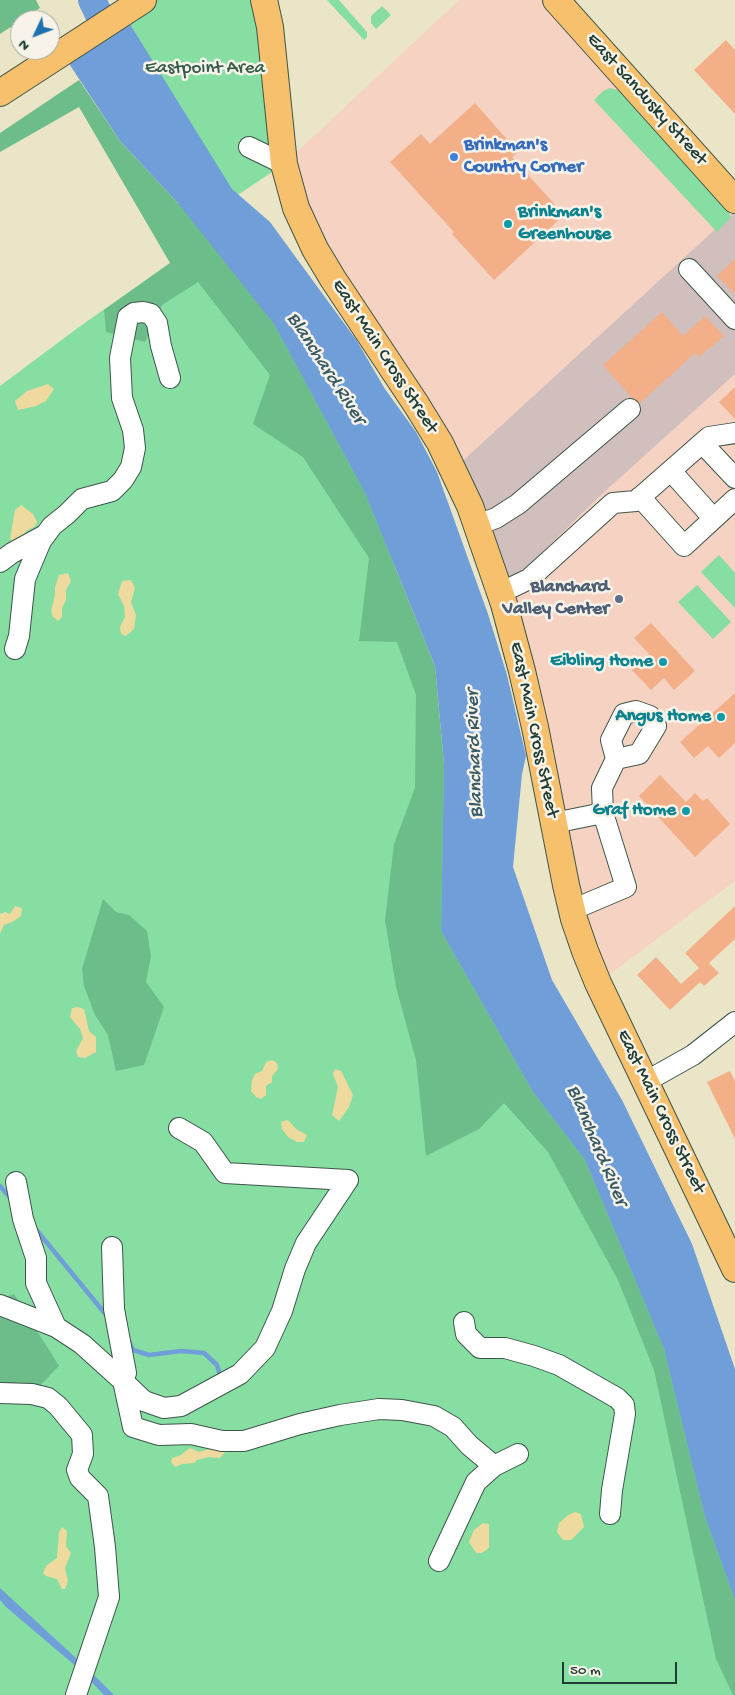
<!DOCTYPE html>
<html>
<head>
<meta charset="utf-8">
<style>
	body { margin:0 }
	#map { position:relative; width:735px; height:1695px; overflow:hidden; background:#ebe5c7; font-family:"Gochi Hand",sans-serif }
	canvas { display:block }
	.north { position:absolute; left:10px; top:10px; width:50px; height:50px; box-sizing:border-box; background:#f7f3e8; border:1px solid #a1aaa0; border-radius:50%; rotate:227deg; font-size:14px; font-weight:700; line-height:20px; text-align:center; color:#1f3d34 }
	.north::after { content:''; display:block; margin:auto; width:18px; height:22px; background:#1f6fb2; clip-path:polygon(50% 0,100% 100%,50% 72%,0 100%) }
	.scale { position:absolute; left:562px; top:1662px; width:115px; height:22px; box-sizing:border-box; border:2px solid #1f3d34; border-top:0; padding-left:6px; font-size:15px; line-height:18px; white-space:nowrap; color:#1f3d34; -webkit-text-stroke:4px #f7f3e8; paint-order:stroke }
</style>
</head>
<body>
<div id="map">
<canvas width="735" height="1695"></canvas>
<div class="north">N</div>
<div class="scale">50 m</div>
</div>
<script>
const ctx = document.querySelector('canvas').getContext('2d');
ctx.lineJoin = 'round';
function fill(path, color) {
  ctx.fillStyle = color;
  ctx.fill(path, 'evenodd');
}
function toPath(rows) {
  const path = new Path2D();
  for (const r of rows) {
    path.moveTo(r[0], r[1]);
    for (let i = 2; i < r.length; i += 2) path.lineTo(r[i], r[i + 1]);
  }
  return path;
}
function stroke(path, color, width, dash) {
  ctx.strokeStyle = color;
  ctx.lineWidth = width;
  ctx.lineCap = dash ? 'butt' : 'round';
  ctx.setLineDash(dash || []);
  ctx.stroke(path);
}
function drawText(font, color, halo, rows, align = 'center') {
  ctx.font = font + ' "Gochi Hand",sans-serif';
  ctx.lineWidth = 5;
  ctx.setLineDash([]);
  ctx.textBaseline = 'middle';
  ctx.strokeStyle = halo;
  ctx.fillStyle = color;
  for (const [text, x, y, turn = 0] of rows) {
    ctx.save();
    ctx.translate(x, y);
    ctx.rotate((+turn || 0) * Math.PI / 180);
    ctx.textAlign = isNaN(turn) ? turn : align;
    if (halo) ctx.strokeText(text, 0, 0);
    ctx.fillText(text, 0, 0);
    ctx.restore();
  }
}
fill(toPath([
	[459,0,556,0,735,200,735,881,598,983,486,549,333,279,284,164]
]), '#f6d2c3');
fill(toPath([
	[735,211,735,374,604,492,500,593,454,469]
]), '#d1bfbd');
fill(toPath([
	[156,0,264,0,284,164,217,209,123,13],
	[327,0,339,0,367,32,367,37,364,40],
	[382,6,391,15,376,29,371,23,371,16],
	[610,88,625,92,729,208,730,218,717,232,594,100,603,91],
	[221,215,355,407,480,914,735,1497,735,1695,0,1695,0,386,79,327,170,263],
	[719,555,735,573,735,608,701,572],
	[697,585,731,622,713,639,678,602]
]), '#86dea3');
fill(toPath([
	[0,0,36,0,40,8,0,34],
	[79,80,120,141,191,217,273,322,365,493,435,666,444,764,441,931,533,1092,585,1160,664,1349,705,1517,735,1600,735,1695,733,1695,716,1659,654,1370,618,1280,548,1152,504,1103,479,1129,426,1156,416,1060,396,987,385,920,394,844,415,788,416,695,397,642,359,641,369,558,303,457,253,424,270,375,198,282,162,305,145,342,106,332,104,310,170,263,79,107,0,152,0,133],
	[103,899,116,912,129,915,147,931,151,956,146,982,164,1007,144,1065,116,1071,108,1035,95,1015,84,986,82,969],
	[14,1294,59,1366,27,1399,0,1397,0,1299]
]), '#6cbd89');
fill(toPath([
	[48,384,54,389,46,401,36,406,18,410,15,401,27,391],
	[21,505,33,514,37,522,34,527,26,531,20,543,14,545,10,538,15,510],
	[68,573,71,581,66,590,66,600,62,608,62,617,58,621,53,617,51,611,55,595,55,587,59,575],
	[131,580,135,588,131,602,136,615,134,629,126,636,121,634,120,627,125,617,124,606,118,594,122,581],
	[15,906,22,908,21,916,12,922,4,925,0,934,0,914,5,912,10,914],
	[78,1007,84,1009,89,1031,96,1037,96,1052,85,1058,78,1057,76,1051,83,1038,80,1029,70,1017,72,1008],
	[272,1060,277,1063,278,1069,272,1076,272,1082,266,1086,266,1095,261,1099,256,1097,251,1091,252,1080,255,1074,262,1071,266,1062],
	[335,1069,341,1071,353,1095,349,1107,339,1121,332,1115,338,1087,333,1074],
	[288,1120,296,1129,307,1135,304,1142,297,1142,288,1137,282,1129,281,1122],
	[216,1447,225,1452,220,1458,209,1457,197,1460,194,1463,182,1464,175,1467,171,1462,172,1458,181,1455,190,1448,199,1452],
	[575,1512,581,1514,584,1527,571,1540,563,1540,557,1532,559,1523,568,1515],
	[483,1523,489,1524,489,1548,482,1553,476,1553,469,1542,474,1530],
	[62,1527,67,1531,66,1546,71,1553,65,1568,68,1581,65,1589,62,1589,57,1579,46,1576,43,1573,46,1566,57,1558,59,1532]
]), '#eeda9e');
fill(toPath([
	[123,13,232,189,270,222,289,248,357,341,385,389,416,432,437,472,488,614,507,675,526,756,522,774,513,867,552,980,622,1100,692,1244,735,1369,735,1600,705,1517,664,1349,585,1160,533,1092,441,931,444,764,435,666,365,493,274,324,177,202,120,141,62,53],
	[0,1588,90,1671,114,1695,104,1695,78,1668,6,1607,0,1600]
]), '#709ed8');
stroke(toPath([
	[0,1186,12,1200],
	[34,1227,107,1316],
	[129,1341,133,1350,149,1355,181,1351,204,1353,217,1365,221,1379]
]), '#709ed8', 4.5);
stroke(toPath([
	[92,0,114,46]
]), '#709ed8', 28);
fill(toPath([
	[726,40,735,50,735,114,694,70],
	[475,103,518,152,512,157,564,215,494,280,452,234,454,232,390,162,421,134,430,144],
	[735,259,735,294,717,276],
	[662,312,683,336,705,316,724,336,699,357,695,353,640,403,632,398,603,365],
	[735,387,735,419,719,402],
	[651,623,695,671,674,690,664,678,651,690,632,670,649,654,634,638],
	[735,693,735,743,719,758,708,746,694,758,680,742],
	[660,775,686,802,695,793,703,801,707,798,730,824,695,857,639,796],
	[735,906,735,939,709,963,719,973,704,986,700,982,670,1010,637,975,656,957,681,984,699,968,685,953],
	[730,1071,735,1081,735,1139,707,1082]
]), '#f2af88');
const minor = toPath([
	[249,147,284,164],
	[689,269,735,319],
	[702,443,735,478],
	[671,471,713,518],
	[640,497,684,546,735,499],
	[477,525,496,518,518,504,630,409],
	[0,562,12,553,45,535],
	[500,593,529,579,613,503,636,501,709,437,735,433],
	[15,649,19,636,25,579,41,541,52,526,67,514,82,499,112,491,123,480,131,467,135,448,133,430,122,398,120,358,128,317,134,313,143,312,151,314,157,323,161,346,170,378],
	[603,813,602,788,616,759,611,740,624,714,636,711,650,716,656,726,639,754,616,759],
	[554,823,603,813,626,887,572,910],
	[645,1082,693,1055,735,1022],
	[179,1128,203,1142,225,1173,348,1180],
	[16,1182,23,1219,36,1258,36,1283,56,1327],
	[112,1247,114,1309,126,1373,123,1381,144,1401,164,1408,181,1406,240,1374,265,1348,282,1311,295,1269,306,1243,348,1180],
	[0,1305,56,1327,82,1344,123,1381,133,1427,159,1435,191,1434,222,1441,244,1441,300,1424,340,1415,379,1409,402,1410,434,1416,453,1427,469,1445,494,1466,476,1482,439,1561],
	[464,1322,466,1334,480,1348,505,1348,534,1356,559,1365,617,1398,624,1405,625,1414,612,1490,610,1514],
	[0,1393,32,1394,48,1398,58,1406,82,1435,83,1454,77,1470,80,1478,98,1496,105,1547,109,1597,76,1695],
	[494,1466,518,1454]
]);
const major = toPath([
	[264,0,270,27,284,164,296,208,315,249,333,279,416,404,440,443,470,506,504,604,522,671,535,727,566,885,574,919,585,951,598,983,735,1269],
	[556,0,735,200],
	[0,93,143,0]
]);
stroke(minor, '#3e564a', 22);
stroke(major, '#3e564a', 28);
stroke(minor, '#fff', 20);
stroke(major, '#f7c06c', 26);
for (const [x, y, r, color] of [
	[454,157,5,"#3f7fe0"],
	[508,224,5,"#0f9aa8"],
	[619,599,5,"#5c6f8a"],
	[663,662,5,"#0f9aa8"],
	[721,717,5,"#0f9aa8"],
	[686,811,5,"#0f9aa8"]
]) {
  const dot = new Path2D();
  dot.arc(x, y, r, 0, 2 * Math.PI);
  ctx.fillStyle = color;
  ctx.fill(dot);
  stroke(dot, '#f7f3e8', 2);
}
drawText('19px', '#345d4a', '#f7f3e8', [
	["Eastpoint Area",205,69]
]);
drawText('19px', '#1f3d34', '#f7f3e8', [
	["East Sandusky Street",646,100,48],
	["East Main Cross Street",384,357,57],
	["East Main Cross Street",533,730,78],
	["East Main Cross Street",660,1112,64]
]);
drawText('bold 19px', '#366cbe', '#f7f3e8', [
	["Brinkman's",464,146],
	["Country Corner",464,168]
], 'left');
drawText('bold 19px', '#0d838f', '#f7f3e8', [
	["Brinkman's",518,213,"left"],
	["Greenhouse",518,235,"left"],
	["Eibling Home",653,662],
	["Angus Home",711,717],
	["Graf Home",676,811]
], 'right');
drawText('bold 19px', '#4e5e75', '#f7f3e8', [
	["Blanchard",609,588],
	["Valley Center",609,610]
], 'right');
drawText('italic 20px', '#375a65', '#f7f3e8', [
	["Blanchard River",325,369,57],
	["Blanchard River",476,754,-92],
	["Blanchard River",596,1146,67]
]);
</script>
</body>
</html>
